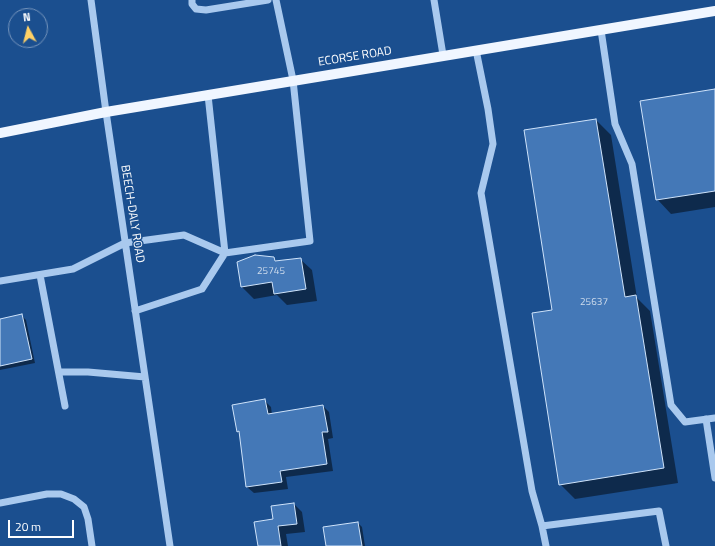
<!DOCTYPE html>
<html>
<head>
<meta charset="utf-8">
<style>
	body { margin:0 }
	#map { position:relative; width:715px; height:546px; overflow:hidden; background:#1b4f8f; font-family:"Titillium Web",sans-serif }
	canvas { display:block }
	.north { position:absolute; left:8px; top:8px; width:40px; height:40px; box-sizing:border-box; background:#1b4f8f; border:1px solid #7695bc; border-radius:50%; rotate:353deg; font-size:11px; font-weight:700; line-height:16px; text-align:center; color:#fff }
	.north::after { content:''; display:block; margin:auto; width:14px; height:18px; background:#ffd166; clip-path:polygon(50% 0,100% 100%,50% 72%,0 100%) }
	.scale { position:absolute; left:8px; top:520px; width:66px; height:18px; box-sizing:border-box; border:2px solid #fff; border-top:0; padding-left:5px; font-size:12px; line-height:14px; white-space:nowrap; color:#fff; -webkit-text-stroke:3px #1b4f8f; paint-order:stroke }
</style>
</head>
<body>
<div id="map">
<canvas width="715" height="546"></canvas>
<div class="north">N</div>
<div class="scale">20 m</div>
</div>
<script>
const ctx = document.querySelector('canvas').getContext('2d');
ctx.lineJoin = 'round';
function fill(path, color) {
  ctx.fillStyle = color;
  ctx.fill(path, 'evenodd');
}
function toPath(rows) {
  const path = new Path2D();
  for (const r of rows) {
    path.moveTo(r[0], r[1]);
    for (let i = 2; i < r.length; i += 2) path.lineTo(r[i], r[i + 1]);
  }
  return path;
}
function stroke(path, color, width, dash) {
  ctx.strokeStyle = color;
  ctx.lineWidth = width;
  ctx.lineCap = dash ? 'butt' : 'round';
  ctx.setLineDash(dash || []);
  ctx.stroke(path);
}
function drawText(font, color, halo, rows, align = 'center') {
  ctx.font = font + ' "Titillium Web",sans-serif';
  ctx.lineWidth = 3;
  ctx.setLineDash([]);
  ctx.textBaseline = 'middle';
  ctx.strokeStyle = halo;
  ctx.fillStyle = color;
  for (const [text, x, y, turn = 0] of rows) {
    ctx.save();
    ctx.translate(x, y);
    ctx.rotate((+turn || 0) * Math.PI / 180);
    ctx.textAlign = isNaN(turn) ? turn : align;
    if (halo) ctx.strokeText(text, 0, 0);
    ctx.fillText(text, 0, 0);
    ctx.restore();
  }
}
fill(toPath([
	[715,91,715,207,671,214,657,199],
	[596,120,611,135,637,298,650,311,678,483,575,499,560,484,554,311],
	[273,258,277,262,300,259,312,270,317,301,287,305,277,295,254,299,242,287],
	[22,316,26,320,35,363,0,370,0,320],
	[265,401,271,407,272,415,323,406,329,412,333,438,328,439,333,471,286,477,288,489,254,493,247,487,240,434,238,431],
	[294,504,302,512,305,532,286,534,288,546,259,546,274,520],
	[358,523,362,527,365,546,327,546]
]), '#0007');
const building = toPath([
	[715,89,715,191,656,200,640,101,715,89],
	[596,119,625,297,636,295,664,468,559,485,532,313,552,310,524,130,596,119],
	[255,255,274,257,275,261,301,258,306,289,274,294,272,282,241,287,237,262,255,255],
	[22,314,32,359,0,366,0,319,22,314],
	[265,399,268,414,323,405,328,432,322,432,327,464,280,471,282,482,246,487,239,431,237,432,232,405,265,399],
	[294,503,297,524,278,526,281,546,258,546,254,522,273,519,271,506,294,503],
	[358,522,362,546,326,546,323,527,358,522]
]);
fill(building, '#4478b7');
stroke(building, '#cfe3fa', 1);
stroke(toPath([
	[91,0,106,112,170,546],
	[192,0,192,4,196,9,206,10,268,0],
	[434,0,443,55],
	[601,30,615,124,632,164,671,405,685,422,715,418],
	[476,50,488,109,493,144,481,193,532,491,542,526,546,546],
	[208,95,225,253,310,241,293,80,276,0],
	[40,275,65,406],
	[0,281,73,269,125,243,184,235,225,253,202,289,135,311],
	[59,372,88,372,145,377],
	[706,419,715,478],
	[0,503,47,494,61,494,74,499,84,507,88,519,92,546],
	[542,526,659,511,666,546]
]), '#a9c9ee', 7);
stroke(toPath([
	[0,133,106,112,715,11]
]), '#f0f6ff', 10);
drawText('10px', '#d0dded', null, [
	["25745",271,272],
	["25637",594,303]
]);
drawText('12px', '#fff', '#1b4f8f', [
	["ECORSE ROAD",355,57,-9],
	["BEECH-DALY ROAD",132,214,81]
]);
</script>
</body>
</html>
